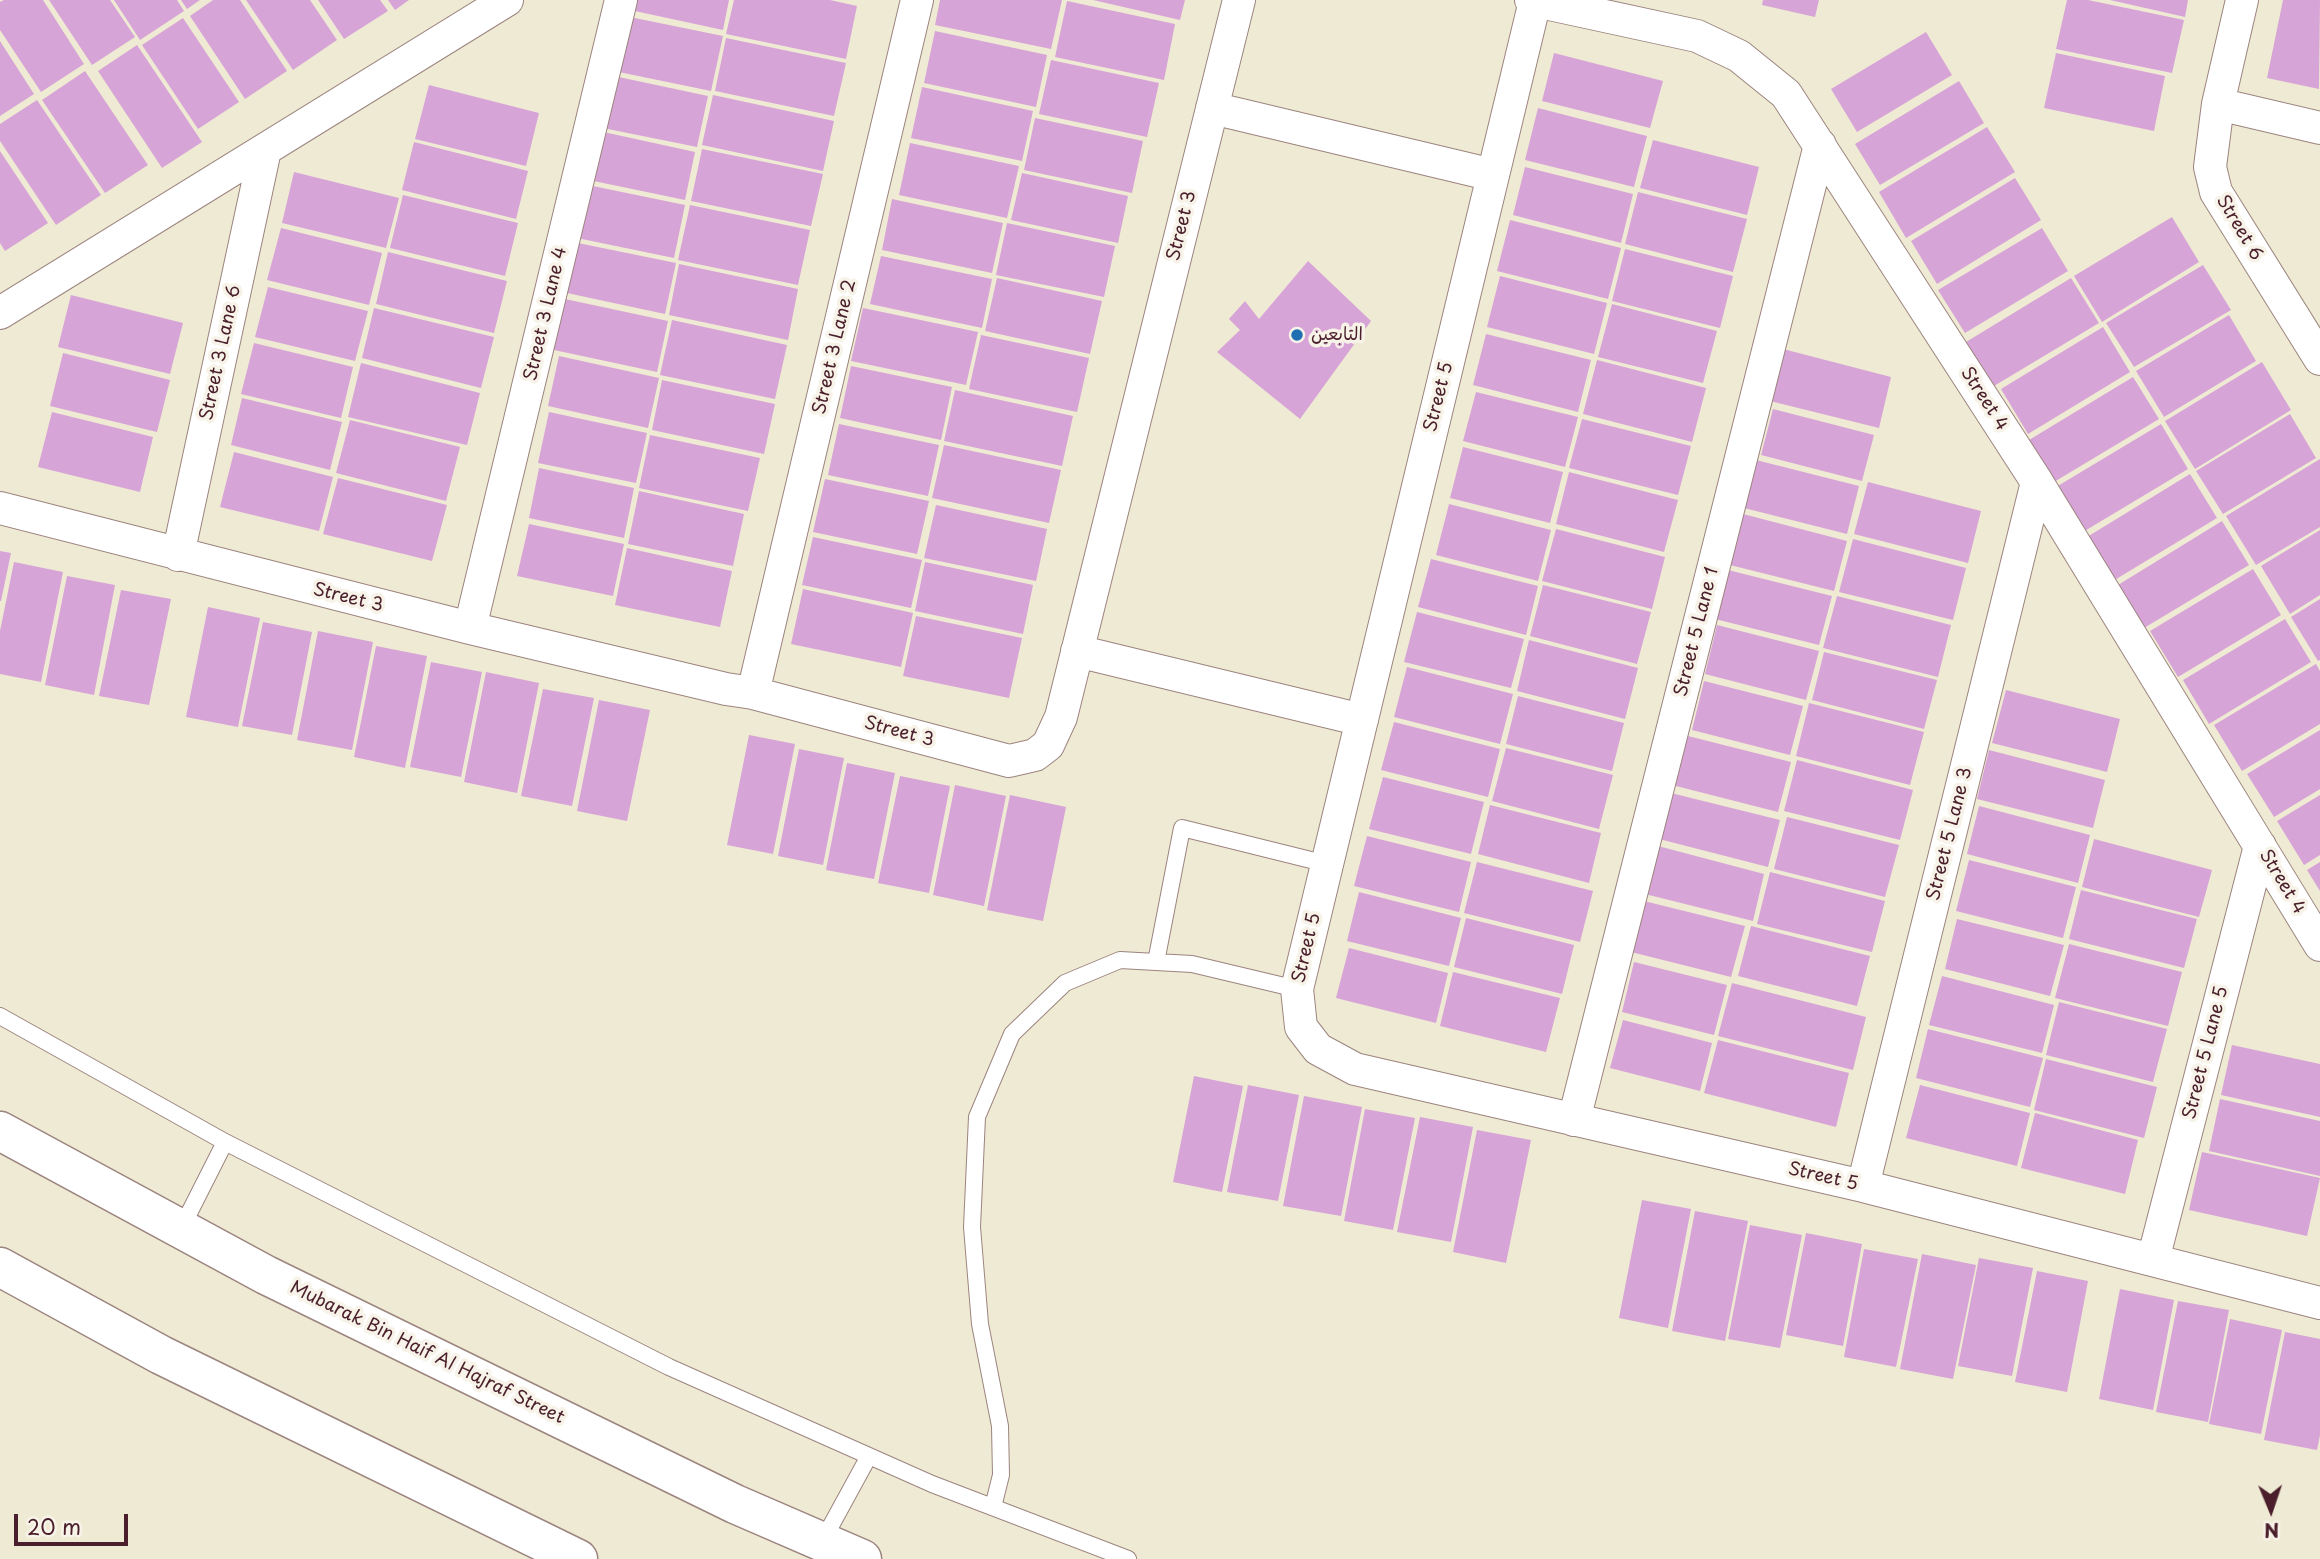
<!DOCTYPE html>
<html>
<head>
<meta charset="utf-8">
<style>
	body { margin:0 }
	#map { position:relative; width:2320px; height:1559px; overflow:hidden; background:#efead3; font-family:"Playpen Sans",sans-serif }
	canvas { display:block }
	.north { position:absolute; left:2236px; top:1475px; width:70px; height:70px; -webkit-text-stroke:5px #f7f3e8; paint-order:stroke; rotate:178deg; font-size:19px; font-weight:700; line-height:28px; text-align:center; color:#4a1f2b }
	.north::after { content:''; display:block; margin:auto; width:24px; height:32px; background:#4a1f2b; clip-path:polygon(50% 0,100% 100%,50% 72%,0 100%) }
	.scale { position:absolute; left:14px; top:1514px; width:114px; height:32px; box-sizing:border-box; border:4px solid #4a1f2b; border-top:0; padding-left:9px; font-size:21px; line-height:24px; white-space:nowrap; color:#4a1f2b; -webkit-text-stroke:5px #f7f3e8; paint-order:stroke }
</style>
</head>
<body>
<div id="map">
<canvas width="2320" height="1559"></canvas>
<div class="north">N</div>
<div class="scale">20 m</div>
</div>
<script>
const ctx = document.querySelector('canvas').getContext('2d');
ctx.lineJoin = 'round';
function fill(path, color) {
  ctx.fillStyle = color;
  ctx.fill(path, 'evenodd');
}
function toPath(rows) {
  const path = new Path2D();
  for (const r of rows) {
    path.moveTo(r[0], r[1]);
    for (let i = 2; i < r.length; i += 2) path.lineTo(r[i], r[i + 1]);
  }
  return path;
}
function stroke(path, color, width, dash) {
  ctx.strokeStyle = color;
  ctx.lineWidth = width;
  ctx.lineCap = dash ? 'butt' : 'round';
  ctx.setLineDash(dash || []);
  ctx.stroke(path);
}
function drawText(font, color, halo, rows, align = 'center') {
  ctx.font = font + ' "Playpen Sans","Playpen Sans Arabic",sans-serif';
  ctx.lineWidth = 7;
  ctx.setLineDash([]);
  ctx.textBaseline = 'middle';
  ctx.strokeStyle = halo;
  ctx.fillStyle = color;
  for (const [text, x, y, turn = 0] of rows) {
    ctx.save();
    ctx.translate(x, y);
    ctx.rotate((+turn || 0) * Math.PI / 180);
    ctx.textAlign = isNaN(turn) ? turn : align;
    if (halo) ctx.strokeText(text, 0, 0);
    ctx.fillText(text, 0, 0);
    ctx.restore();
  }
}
fill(toPath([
	[4,0,43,0,84,64,41,92,0,30,0,2],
	[49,0,110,0,135,37,92,65],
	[114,0,177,0,184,11,140,40],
	[181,0,200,0,187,9],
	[213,0,240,0,287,71,245,99,190,16],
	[246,0,310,0,337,40,293,70],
	[318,0,380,0,388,11,344,39],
	[388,0,409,0,395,10],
	[632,0,729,0,723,30,630,10],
	[734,0,830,0,857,6,846,59,726,34],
	[940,0,1062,0,1051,49,935,25],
	[1093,0,1185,0,1180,20],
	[1763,0,1819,0,1815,17,1762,5],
	[2067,0,2088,0,2184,20,2172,73,2056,49],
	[2110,0,2188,0,2185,17],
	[2283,0,2320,0,2319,89,2267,78],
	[1067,1,1175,24,1164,80,1055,57],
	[625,16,723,36,711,91,614,71],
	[183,18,239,102,198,129,142,45],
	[935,31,1047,55,1036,107,924,83],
	[1926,32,1952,75,1857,132,1831,89],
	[726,38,846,63,834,116,715,91],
	[0,41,34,94,0,116],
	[137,45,202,142,162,168,98,71],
	[1554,53,1663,81,1650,128,1542,101],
	[2056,53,2165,76,2154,131,2044,108],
	[1051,60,1159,83,1147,137,1039,114],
	[85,71,148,165,105,193,42,100],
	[614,76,708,96,697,147,603,128],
	[1959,81,1984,123,1880,185,1855,144],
	[429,85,539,113,526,166,415,139],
	[922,87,1033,111,1022,161,911,138],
	[713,95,834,121,823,171,702,145],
	[37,100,101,195,56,225,0,141,0,124],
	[1538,108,1647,136,1634,187,1525,160],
	[1035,118,1143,141,1132,193,1024,170],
	[1987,127,2015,172,1906,238,1879,192],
	[599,131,695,152,685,200,589,180],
	[1653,140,1759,167,1747,215,1640,188],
	[414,142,528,171,516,219,402,190],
	[910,143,1019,166,1007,218,899,195],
	[702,149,823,174,811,226,691,201],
	[0,151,48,223,5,251,0,243],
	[1525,167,1633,194,1621,243,1513,215],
	[294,172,399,198,386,248,282,223],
	[1022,173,1128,196,1118,243,1011,220],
	[2015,178,2041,220,1937,284,1911,241],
	[588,185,685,205,674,258,577,238],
	[1638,192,1747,219,1733,272,1625,244],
	[403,195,518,223,505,276,390,248],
	[892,199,1003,223,992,273,882,250],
	[690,205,810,230,798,285,678,260],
	[2172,217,2199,262,2102,322,2074,276],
	[1510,220,1621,248,1608,299,1497,271],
	[1007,223,1115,246,1104,297,996,275],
	[281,228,382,253,369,305,267,280],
	[2042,228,2068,271,1965,333,1938,290],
	[578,243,676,263,665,314,567,293],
	[1625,249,1733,276,1720,328,1612,301],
	[388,252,507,281,494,333,376,304],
	[881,256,992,279,982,328,870,304],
	[1308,261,1371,321,1300,419,1217,352,1240,330,1229,319,1245,301,1259,319],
	[679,264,798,289,788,340,669,315],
	[2203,265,2231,310,2134,367,2106,323],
	[1500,276,1607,303,1594,354,1487,327],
	[997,278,1102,301,1090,354,985,331],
	[2071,278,2099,323,1994,386,1966,342],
	[268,287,368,311,355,361,255,337],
	[71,295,183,323,170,374,58,347],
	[565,299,668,321,657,372,554,350],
	[1612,304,1717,331,1703,383,1598,357],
	[374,308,494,337,481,388,362,358],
	[863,308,978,332,966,385,851,361],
	[2229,315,2256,361,2164,417,2136,371],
	[672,320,787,345,775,399,660,375],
	[2103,327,2130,372,2028,434,2001,389],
	[1486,334,1591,360,1578,412,1473,385],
	[981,335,1089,358,1077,412,969,389],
	[254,343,353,367,341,418,241,394],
	[1783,349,1891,377,1879,428,1770,401],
	[63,353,170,380,157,432,50,406],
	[559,356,659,378,648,428,548,406],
	[1597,360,1706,388,1692,442,1583,414],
	[2262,362,2291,410,2195,469,2165,421],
	[361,363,480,393,467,445,348,417],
	[851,366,952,387,941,440,840,418],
	[2133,377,2159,419,2054,482,2029,440],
	[662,380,775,404,764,454,652,430],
	[955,390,1073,416,1062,466,944,441],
	[1476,392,1578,417,1565,467,1463,441],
	[242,398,342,422,330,470,231,445],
	[1773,409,1874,435,1862,481,1761,455],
	[52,412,153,437,140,492,38,467],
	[549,412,647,433,636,483,538,463],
	[2290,414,2316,458,2223,514,2196,471],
	[1582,419,1691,446,1678,495,1569,468],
	[350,420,460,447,446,501,336,473],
	[839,424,939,445,928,496,828,475],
	[2161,424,2188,469,2083,532,2056,487],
	[650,435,760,458,748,511,639,488],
	[944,445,1061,470,1049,523,932,498],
	[1463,447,1563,472,1550,523,1450,498],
	[234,452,333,477,319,531,220,507],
	[2320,459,2320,527,2256,565,2226,516],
	[1756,460,1859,486,1847,534,1744,508],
	[539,468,634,488,624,538,529,518],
	[1569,472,1678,500,1664,552,1556,524],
	[2190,474,2217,518,2113,581,2087,537],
	[338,478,447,505,432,561,323,534],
	[825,479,929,501,917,554,813,532],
	[1868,482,1981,511,1968,563,1854,534],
	[639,491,744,514,733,566,628,544],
	[1449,504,1551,530,1538,581,1436,555],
	[936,505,1047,529,1036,581,924,558],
	[1743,514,1847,541,1834,591,1730,565],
	[2222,521,2249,565,2144,628,2118,585],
	[529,524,624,544,613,596,517,576],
	[1556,529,1665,557,1652,609,1542,581],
	[2320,530,2320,595,2290,614,2261,566],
	[813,537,922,560,911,608,802,585],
	[1853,539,1966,568,1953,620,1839,592],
	[627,548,732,571,720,627,615,605],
	[0,551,11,553,1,601,0,601],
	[1431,559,1538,586,1526,635,1418,607],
	[14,562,63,572,41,682,0,674,0,631],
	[925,562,1033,585,1023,634,915,611],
	[2253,569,2281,615,2178,677,2150,631],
	[1728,570,1832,596,1819,645,1715,619],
	[67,576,115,585,94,695,45,685],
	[1543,585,1651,612,1637,664,1530,636],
	[803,589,913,613,901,667,791,644],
	[121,590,171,599,149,705,99,696],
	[1837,596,1951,625,1938,677,1823,648],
	[2320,599,2320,660,2318,661,2291,617],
	[208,607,260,618,238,727,186,717],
	[1417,612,1524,639,1511,688,1404,662],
	[916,616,1022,638,1009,698,903,676],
	[2285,619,2311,662,2209,724,2183,680],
	[263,622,312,632,292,735,242,726],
	[1717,625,1819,651,1806,700,1705,674],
	[318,631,373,642,352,750,297,740],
	[1529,640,1638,668,1625,719,1517,691],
	[376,646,427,656,405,768,354,757],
	[1824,652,1937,680,1924,729,1812,700],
	[431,662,482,672,461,777,410,767],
	[2316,664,2320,671,2320,724,2242,771,2214,725],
	[1407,667,1513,694,1500,744,1394,717],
	[486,672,539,683,517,793,464,782],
	[1704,681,1803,706,1790,755,1692,730],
	[543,689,594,698,572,806,521,796],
	[2006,690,2120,719,2107,772,1992,743],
	[1518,696,1624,723,1612,771,1506,744],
	[599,700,650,710,627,821,577,811],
	[1809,703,1924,732,1910,785,1796,756],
	[1394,722,1500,749,1488,797,1381,770],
	[2320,730,2320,789,2274,817,2247,774],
	[749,735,795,744,773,854,727,845],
	[1684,735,1791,762,1778,812,1672,785],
	[1506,748,1613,775,1599,829,1492,801],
	[799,749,844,758,823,865,778,856],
	[1989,750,2105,780,2093,828,1977,799],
	[1797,760,1913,790,1900,840,1784,811],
	[847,763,895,773,874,879,826,870],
	[900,776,950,786,929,893,878,883],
	[1383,777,1484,802,1471,854,1369,829],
	[955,785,1006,796,984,906,933,895],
	[1671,793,1780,820,1768,867,1659,839],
	[1010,795,1066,807,1043,921,987,910],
	[2320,795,2320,855,2304,865,2277,821],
	[1490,805,1601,833,1589,883,1478,854],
	[1979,806,2090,835,2078,883,1967,854],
	[1787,817,1899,845,1885,897,1774,869],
	[1367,836,1471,862,1459,912,1354,886],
	[2094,839,2212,870,2199,917,2082,887],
	[1658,846,1764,874,1753,921,1645,894],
	[1969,860,2076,887,2063,938,1956,911],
	[1477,862,1593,891,1580,942,1464,913],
	[2320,862,2320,891,2307,870],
	[1770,872,1885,901,1872,952,1757,924],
	[2081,890,2197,919,2184,968,2069,939],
	[1359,892,1461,918,1449,966,1347,941],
	[1644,901,1745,926,1731,977,1631,952],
	[1466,918,1574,945,1562,994,1454,967],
	[1957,919,2064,945,2050,996,1945,969],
	[1751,926,1870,956,1857,1006,1738,976],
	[2069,944,2182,972,2168,1026,2055,998],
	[1349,948,1448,973,1436,1023,1336,998],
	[1634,962,1727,985,1714,1035,1622,1012],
	[1453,972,1560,998,1546,1052,1440,1026],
	[1942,976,2054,1005,2042,1053,1929,1025],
	[1732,983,1866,1017,1853,1070,1718,1036],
	[2059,1002,2167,1029,2153,1082,2046,1055],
	[1623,1020,1712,1043,1700,1091,1610,1068],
	[1928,1029,2043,1058,2030,1107,1916,1078],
	[1718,1040,1849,1073,1836,1127,1704,1093],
	[2232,1045,2320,1064,2320,1117,2221,1095],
	[2046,1059,2157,1087,2144,1138,2034,1110],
	[1194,1076,1243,1086,1222,1192,1173,1182],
	[1248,1085,1299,1095,1278,1201,1227,1192],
	[1920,1085,2030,1113,2017,1166,1906,1138],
	[1304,1096,1362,1107,1341,1216,1283,1206],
	[2220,1099,2320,1121,2320,1176,2209,1151],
	[1365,1109,1415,1118,1393,1230,1344,1221],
	[2035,1113,2138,1140,2125,1194,2021,1168],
	[1420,1117,1473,1127,1451,1242,1397,1232],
	[1477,1130,1531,1140,1506,1263,1453,1252],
	[2202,1152,2320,1178,2307,1236,2189,1210],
	[1642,1200,1691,1209,1668,1328,1619,1318],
	[1695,1211,1748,1221,1725,1341,1672,1331],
	[1750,1225,1802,1235,1780,1348,1728,1339],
	[1806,1233,1862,1244,1843,1346,1786,1335],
	[1864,1249,1918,1259,1896,1367,1844,1357],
	[1922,1254,1976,1265,1953,1379,1900,1369],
	[1979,1258,2033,1268,2012,1376,1958,1366],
	[2037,1271,2088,1281,2067,1392,2015,1382],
	[2120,1289,2174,1300,2153,1410,2099,1399],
	[2178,1301,2229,1310,2208,1422,2156,1412],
	[2230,1319,2282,1330,2261,1434,2209,1424],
	[2285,1332,2320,1339,2320,1435,2317,1450,2264,1440]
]), '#d7a4d7');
const service = toPath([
	[1156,962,1182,828,1327,864],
	[0,1016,225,1142,669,1367,932,1484,1128,1559],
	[181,1229,225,1142],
	[993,1507,1001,1475,1000,1426,980,1324,972,1227,977,1117,1012,1034,1065,983,1120,960,1192,964,1297,989],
	[822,1542,869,1456]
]);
const minor = toPath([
	[1531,0,1697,36,1739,56,1786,94,2037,482,2320,945],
	[2242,0,2218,104,2210,167,2216,192,2320,359],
	[1535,1,1297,989,1301,1027,1318,1049,1355,1069,1863,1186,2320,1303],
	[2218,104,2320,128],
	[1212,108,1493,175],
	[0,313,507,0],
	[0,508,470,628,726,689,753,693,1009,761,1035,755,1048,745,1061,717,1239,0],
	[178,555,265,150],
	[470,628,621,0],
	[1077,651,1362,720],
	[753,693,917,0],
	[1574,1120,1820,145],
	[1863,1186,2037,482],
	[2153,1260,2260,846]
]);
const primary = toPath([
	[0,1131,266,1275,735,1504,862,1559],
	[0,1267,161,1355,578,1559]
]);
stroke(service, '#9c847f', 18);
stroke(minor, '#9c847f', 34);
stroke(primary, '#9c847f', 41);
stroke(service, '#fff', 16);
stroke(minor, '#fff', 32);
stroke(primary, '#fff', 38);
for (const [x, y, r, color] of [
	[1297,335,7,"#1f6fb2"]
]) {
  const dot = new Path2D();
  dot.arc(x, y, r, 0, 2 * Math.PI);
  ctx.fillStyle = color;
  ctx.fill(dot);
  stroke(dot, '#f7f3e8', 2.5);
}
drawText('18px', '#4a1f2b', '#f7f3e8', [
	["Street 3",1182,226,-76],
	["Street 6",2239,228,59],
	["Street 3 Lane 4",546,314,-77],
	["Street 3 Lane 2",835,347,-77],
	["Street 3 Lane 6",221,353,-78],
	["Street 5",1439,397,-76],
	["Street 4",1984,399,57],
	["Street 3",348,598,14],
	["Street 5 Lane 1",1697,632,-76],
	["Street 3",899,732,15],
	["Street 5 Lane 3",1950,834,-76],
	["Street 4",2282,882,59],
	["Street 5",1307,948,-77],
	["Street 5 Lane 5",2206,1053,-76],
	["Street 5",1823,1177,13],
	["Mubarak Bin Haif Al Hajraf Street",427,1353,26]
]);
drawText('18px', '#4a1f2b', '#f7f3e8', [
	["التابعين",1311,335]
], 'left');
</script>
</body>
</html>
